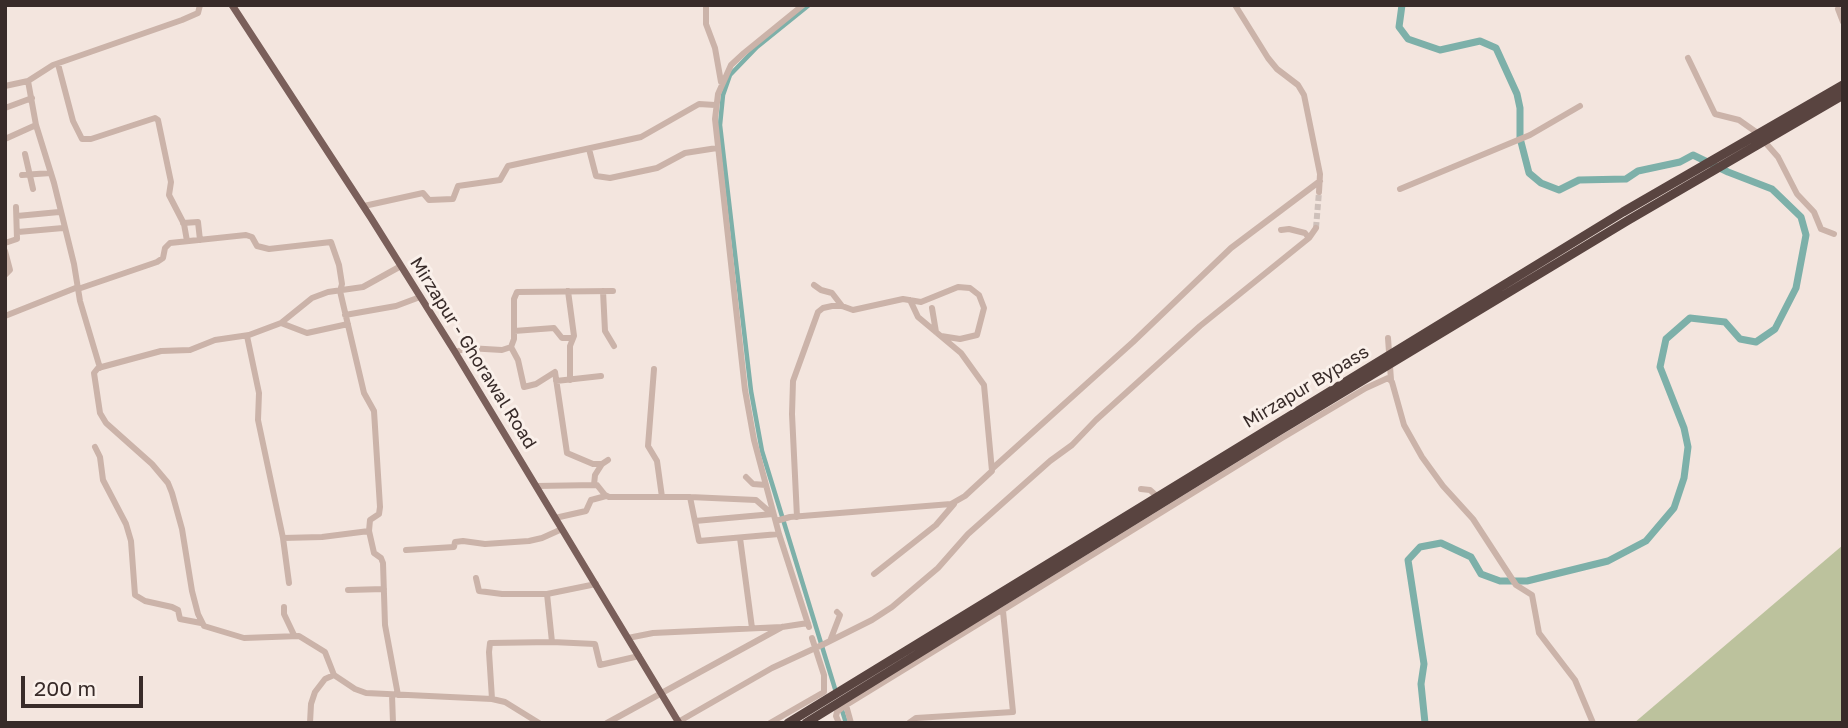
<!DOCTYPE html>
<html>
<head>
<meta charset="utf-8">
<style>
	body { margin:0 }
	#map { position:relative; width:1848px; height:728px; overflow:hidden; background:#f3e5de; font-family:"Golos Text",sans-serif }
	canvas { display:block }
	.frame { position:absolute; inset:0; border:7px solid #382b29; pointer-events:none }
	.scale { position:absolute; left:21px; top:676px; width:122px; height:32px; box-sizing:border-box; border:4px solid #382b29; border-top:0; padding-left:9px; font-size:21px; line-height:24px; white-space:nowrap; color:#382b29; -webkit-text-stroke:5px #faf0ea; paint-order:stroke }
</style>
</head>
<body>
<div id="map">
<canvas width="1848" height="728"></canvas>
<div class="frame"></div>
<div class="scale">200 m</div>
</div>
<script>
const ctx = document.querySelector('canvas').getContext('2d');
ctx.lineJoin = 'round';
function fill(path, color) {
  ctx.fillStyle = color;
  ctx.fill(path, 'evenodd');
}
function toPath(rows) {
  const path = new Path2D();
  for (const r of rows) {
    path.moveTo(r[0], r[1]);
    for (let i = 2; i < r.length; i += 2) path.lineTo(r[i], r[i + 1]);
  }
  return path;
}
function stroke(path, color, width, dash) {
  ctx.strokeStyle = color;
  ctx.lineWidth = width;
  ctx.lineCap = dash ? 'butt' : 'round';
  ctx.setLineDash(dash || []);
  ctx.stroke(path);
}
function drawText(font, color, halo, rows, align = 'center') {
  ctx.font = font + ' "Golos Text",sans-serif';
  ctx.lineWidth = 6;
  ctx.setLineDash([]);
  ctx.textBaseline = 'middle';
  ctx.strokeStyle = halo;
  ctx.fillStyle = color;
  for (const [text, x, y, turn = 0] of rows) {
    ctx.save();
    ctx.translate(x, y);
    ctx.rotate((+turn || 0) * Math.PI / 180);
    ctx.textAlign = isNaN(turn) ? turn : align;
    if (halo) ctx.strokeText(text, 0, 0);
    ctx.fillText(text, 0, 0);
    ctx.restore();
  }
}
fill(toPath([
	[1843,545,1843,723,1634,723]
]), '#bcc29d');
stroke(toPath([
	[809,5,757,47,730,75,723,95,720,125,751,391,762,451,836,692],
	[841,707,846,723]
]), '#7db0a9', 4.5);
stroke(toPath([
	[1402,5,1399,27,1408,39,1440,50,1480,41,1496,48,1517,94,1520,108,1520,138,1529,173,1541,183,1559,190,1579,180,1626,179,1638,171,1680,162,1693,155,1728,172,1772,189,1801,217,1806,235,1796,288,1775,329,1756,342,1740,339,1725,322,1690,318,1666,339,1660,367,1684,428,1688,447,1684,478,1674,508,1646,541,1608,561,1527,581,1500,581,1481,574,1471,557,1441,543,1420,547,1408,560,1424,664,1421,684,1425,723]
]), '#7db0a9', 7);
stroke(toPath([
	[1316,228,1319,192]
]), '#cec0ba', 6, [6, 3]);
stroke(toPath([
	[706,5,706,24,715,48,721,82],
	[803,5,744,53,731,65,718,94,715,119,745,390,754,440,779,534,809,627],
	[1235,5,1268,58,1277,69,1298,85,1304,95,1320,174,1319,192],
	[1838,9,1843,22],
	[1688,58,1715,114,1739,120,1756,132,1778,157,1797,194,1814,212,1821,229,1834,234],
	[58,64,73,121,82,139,91,139,155,118,158,120,171,182,169,195,184,224,187,241],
	[28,81,36,125,54,183,74,264,80,301,100,368],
	[5,86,28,81,53,65,182,20,198,13,200,5],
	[5,108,32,98],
	[5,139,36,125],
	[589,149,596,176,610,178,657,168,685,153,717,148],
	[25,154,33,189],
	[22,175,51,173],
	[1400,189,1530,135,1580,106],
	[364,206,423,193,429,200,453,199,458,186,500,180,508,166,641,137,699,104,715,105],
	[17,216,59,212],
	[183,223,198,222,200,240],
	[1281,230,1289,229,1305,233,1309,238],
	[18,232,63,228],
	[5,243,17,239,16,207],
	[5,251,10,270,5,275],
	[814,285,821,290,832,293,842,306],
	[78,289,157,262,163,258,165,248,170,243,246,235,252,237,257,246,269,249,331,242,339,265,342,284,340,291,364,393,374,411,380,507,379,514,370,520,369,531,374,553,381,558,383,563,385,625,398,695],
	[568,291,574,336,570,346,570,380],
	[603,291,605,331,614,346],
	[932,308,936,332],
	[345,315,396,306,420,297],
	[5,316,78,287],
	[281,323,312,298,328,292,363,287,401,266],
	[514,331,554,328,562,338,573,338],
	[247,336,259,393,258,420,283,538,322,537,369,531],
	[1388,338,1391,380],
	[511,347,518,360,524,387,536,384,555,372,567,453,593,464,602,464],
	[455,352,468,348,502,350,511,347,514,339,514,299,517,292,613,291],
	[654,369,648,446,657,461,662,497],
	[556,381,601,376],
	[95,447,100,457,103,480,126,524,131,541,135,595,145,601,172,607,178,610,180,619,201,623],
	[993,468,1133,342,1231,248,1320,181],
	[746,477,753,484,766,485],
	[594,485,595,475,602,464,608,460],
	[536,486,597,485,605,495,609,497,690,497,756,500,772,514],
	[1141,489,1150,490,1160,499],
	[690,497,699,541,779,534],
	[797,517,792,414,793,381,818,312,823,308,832,306,842,306,853,310,903,299,921,302,958,287,970,288,979,295,984,308,977,335,960,339,941,336],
	[555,518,586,511,591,500,606,496],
	[695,521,773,514],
	[776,521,790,517,951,504,965,496,992,471,984,385,961,353,918,317,910,300],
	[283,538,289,583],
	[740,538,752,628],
	[406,550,454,547,455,542,463,541,485,544,529,541,542,538,562,529],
	[874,574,936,525,954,504],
	[476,578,479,591,502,594,547,594,596,584],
	[348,590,384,589],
	[547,594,552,642,595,644,600,665,639,656],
	[284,607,284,614,294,635],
	[1003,610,1282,438,1366,388,1388,378,1392,382,1404,425,1422,457,1443,486,1473,519,1516,585,1532,595,1539,633,1575,680,1593,723],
	[628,638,653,633,782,627,808,623],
	[830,641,840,615,837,612],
	[334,675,325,652,299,636,244,638,204,626,198,614,192,591,182,529,172,493,168,483,152,464,106,423,100,413,94,373,98,368,161,351,190,350,215,340,249,335,281,323,307,333,348,324],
	[392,695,393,723],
	[492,699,489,652,490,643,552,642],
	[846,705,851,723],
	[678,722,772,668,824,644,872,620,892,607,938,568,968,534,1050,461,1072,445,1096,420,1200,326,1309,238,1316,228],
	[310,723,311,704,315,692,325,679,334,675,355,689,366,693,492,699,505,702,539,723],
	[607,723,782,627],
	[770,723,824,692,824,675,812,638],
	[839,723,836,716,837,712,843,707,998,612,1003,611,1013,712,916,718,909,723]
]), '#cbb3a9', 6);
stroke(toPath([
	[232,5,371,218,455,352,679,723]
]), '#7a5f5a', 7);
stroke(toPath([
	[788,723,1623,212,1843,85],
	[806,723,1279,431,1627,221,1843,95]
]), '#594440', 9);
drawText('18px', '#382b29', '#faf0ea', [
	["Mirzapur - Ghorawal Road",473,353,58],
	["Mirzapur Bypass",1306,387,-31]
]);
</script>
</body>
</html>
